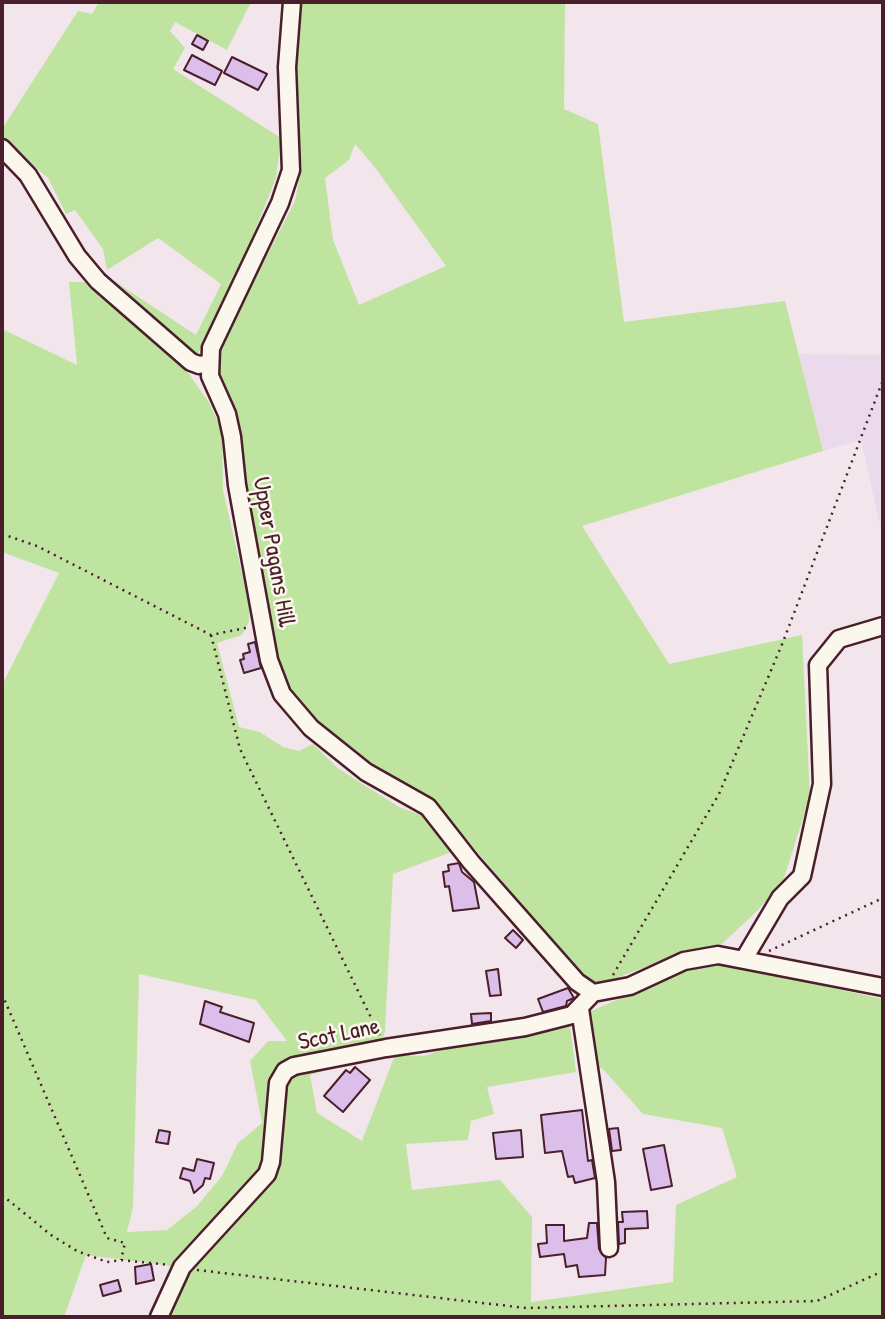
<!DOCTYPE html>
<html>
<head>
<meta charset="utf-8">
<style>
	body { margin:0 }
	#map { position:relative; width:885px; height:1319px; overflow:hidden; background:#f2e6ec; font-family:"Patrick Hand",sans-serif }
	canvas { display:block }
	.frame { position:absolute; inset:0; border:4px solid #4a1f2b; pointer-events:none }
</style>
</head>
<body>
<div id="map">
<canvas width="885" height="1319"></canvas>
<div class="frame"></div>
</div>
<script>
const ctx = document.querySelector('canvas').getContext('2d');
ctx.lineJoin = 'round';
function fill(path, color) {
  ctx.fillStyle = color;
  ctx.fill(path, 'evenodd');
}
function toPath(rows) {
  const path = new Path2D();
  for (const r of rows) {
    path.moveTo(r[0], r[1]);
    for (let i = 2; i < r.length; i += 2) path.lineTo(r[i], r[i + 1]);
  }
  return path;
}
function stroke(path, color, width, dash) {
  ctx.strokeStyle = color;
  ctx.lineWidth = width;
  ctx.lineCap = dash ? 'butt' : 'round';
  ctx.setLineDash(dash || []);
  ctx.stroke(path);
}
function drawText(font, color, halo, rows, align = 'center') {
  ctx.font = font + ' "Patrick Hand",sans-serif';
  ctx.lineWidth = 5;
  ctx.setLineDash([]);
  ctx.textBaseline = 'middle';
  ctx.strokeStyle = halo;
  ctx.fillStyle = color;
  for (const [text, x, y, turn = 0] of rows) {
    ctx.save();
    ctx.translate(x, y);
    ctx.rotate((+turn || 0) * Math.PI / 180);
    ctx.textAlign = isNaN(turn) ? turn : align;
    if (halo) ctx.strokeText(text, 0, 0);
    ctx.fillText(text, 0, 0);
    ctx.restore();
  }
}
fill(toPath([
	[797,354,883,355,883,538,861,440,823,451]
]), '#ebdaec');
fill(toPath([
	[99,2,251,2,227,50,175,22,170,31,185,48,173,69,281,138,276,178,250,243,198,354,185,351,109,284,111,279,196,335,221,284,158,238,107,270,103,249,75,210,66,214,48,178,2,138,2,129,78,11,92,14],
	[299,2,565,2,564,109,598,124,624,322,785,301,823,451,582,526,669,664,802,635,810,796,784,878,758,910,722,944,679,954,606,982,589,982,431,798,363,759,302,707,284,682,270,636,237,422,218,372,221,345,295,201,302,166,295,122,293,63],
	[355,144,374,166,446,266,359,305,333,240,325,178,349,160],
	[69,282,87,282,189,374,210,404,222,432,223,490,249,604,249,621,242,635,217,643,239,727,260,732,283,747,299,751,313,744,339,769,399,807,423,816,454,851,393,874,385,1031,379,1054,310,1075,317,1113,362,1141,395,1055,424,1056,466,1042,570,1026,576,1072,487,1087,494,1114,471,1121,468,1140,406,1144,412,1190,500,1180,532,1217,531,1302,673,1282,676,1205,737,1177,722,1128,643,1114,602,1068,597,1069,585,1021,591,1011,689,969,708,964,728,965,883,999,883,1317,159,1317,181,1267,86,1255,64,1317,2,1317,2,685,59,573,2,552,2,329,77,365],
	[139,974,256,1000,287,1041,268,1041,250,1061,262,1123,238,1143,222,1176,196,1207,167,1230,127,1232,133,1207]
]), '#bfe49f');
const building = toPath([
	[197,35,208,41,203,50,192,44,197,35],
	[192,55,222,71,215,85,184,70,192,55],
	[232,57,267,74,258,90,224,73,232,57],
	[255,642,261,668,244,673,240,660,244,659,243,654,250,652,248,644,255,642],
	[459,863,462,872,474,882,479,908,453,911,449,886,445,887,443,872,449,871,448,865,459,863],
	[513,930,523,940,516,948,505,938,513,930],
	[498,969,501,995,490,996,486,971,498,969],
	[568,988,574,998,567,1001,566,1006,543,1012,538,999,568,988],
	[205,1001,222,1007,220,1012,254,1023,249,1042,200,1024,205,1001],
	[491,1013,491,1021,472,1024,471,1014,491,1013],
	[355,1067,370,1080,343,1112,324,1096,346,1070,350,1073,355,1067],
	[582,1110,588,1161,592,1160,595,1178,575,1183,573,1176,568,1177,562,1151,545,1153,541,1115,582,1110],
	[618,1128,621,1150,612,1151,609,1129,618,1128],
	[159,1130,170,1132,168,1144,156,1142,159,1130],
	[521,1130,523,1157,496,1159,493,1133,521,1130],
	[664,1145,672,1186,651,1190,643,1149,664,1145],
	[197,1159,214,1163,210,1179,205,1178,203,1185,194,1193,190,1181,180,1178,183,1168,194,1171,197,1159],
	[647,1211,648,1228,625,1229,625,1243,619,1244,618,1222,623,1222,622,1212,647,1211],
	[589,1223,597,1223,599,1249,606,1258,605,1275,579,1277,577,1265,566,1267,564,1254,540,1257,538,1244,547,1243,546,1225,564,1225,564,1241,587,1238,589,1223],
	[151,1264,154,1280,136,1284,135,1267,151,1264],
	[118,1280,121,1291,103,1296,100,1285,118,1280]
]);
fill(building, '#dcbeeb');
stroke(building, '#4a1f2b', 2);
const minor = toPath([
	[292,2,287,67,291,170,280,203,211,348,210,376,227,414,232,437,237,485,269,660,282,694,311,728,366,772,428,807,471,862,577,982,593,993],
	[2,148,28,175,77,256,98,281,191,362,199,365,210,363],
	[744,959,780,898,802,876,822,784,818,665,839,639,883,626],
	[593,993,630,986,684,961,718,955,883,987],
	[580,1009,606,1182,609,1248],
	[159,1317,182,1267,267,1174,271,1162,278,1083,285,1071,294,1066,386,1048,525,1027,572,1015,593,993]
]);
stroke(minor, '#4a1f2b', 21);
stroke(toPath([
	[2,534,37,546,211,635,250,627],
	[211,635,240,749,380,1036],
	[769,951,883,898],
	[613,975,719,794,783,642,883,380],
	[2,994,107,1238,125,1243,121,1260],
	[2,1195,51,1235,77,1251,107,1262,121,1260,170,1265],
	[197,1270,526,1308,817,1301,883,1271]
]), '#4a1f2b', 2.5, [2, 5]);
stroke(minor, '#fbf7ec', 16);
drawText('24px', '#4a1f2b', '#fbf7ec', [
	["Upper Pagans Hill",273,552,80],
	["Scot Lane",339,1035,-12]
]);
</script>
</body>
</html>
